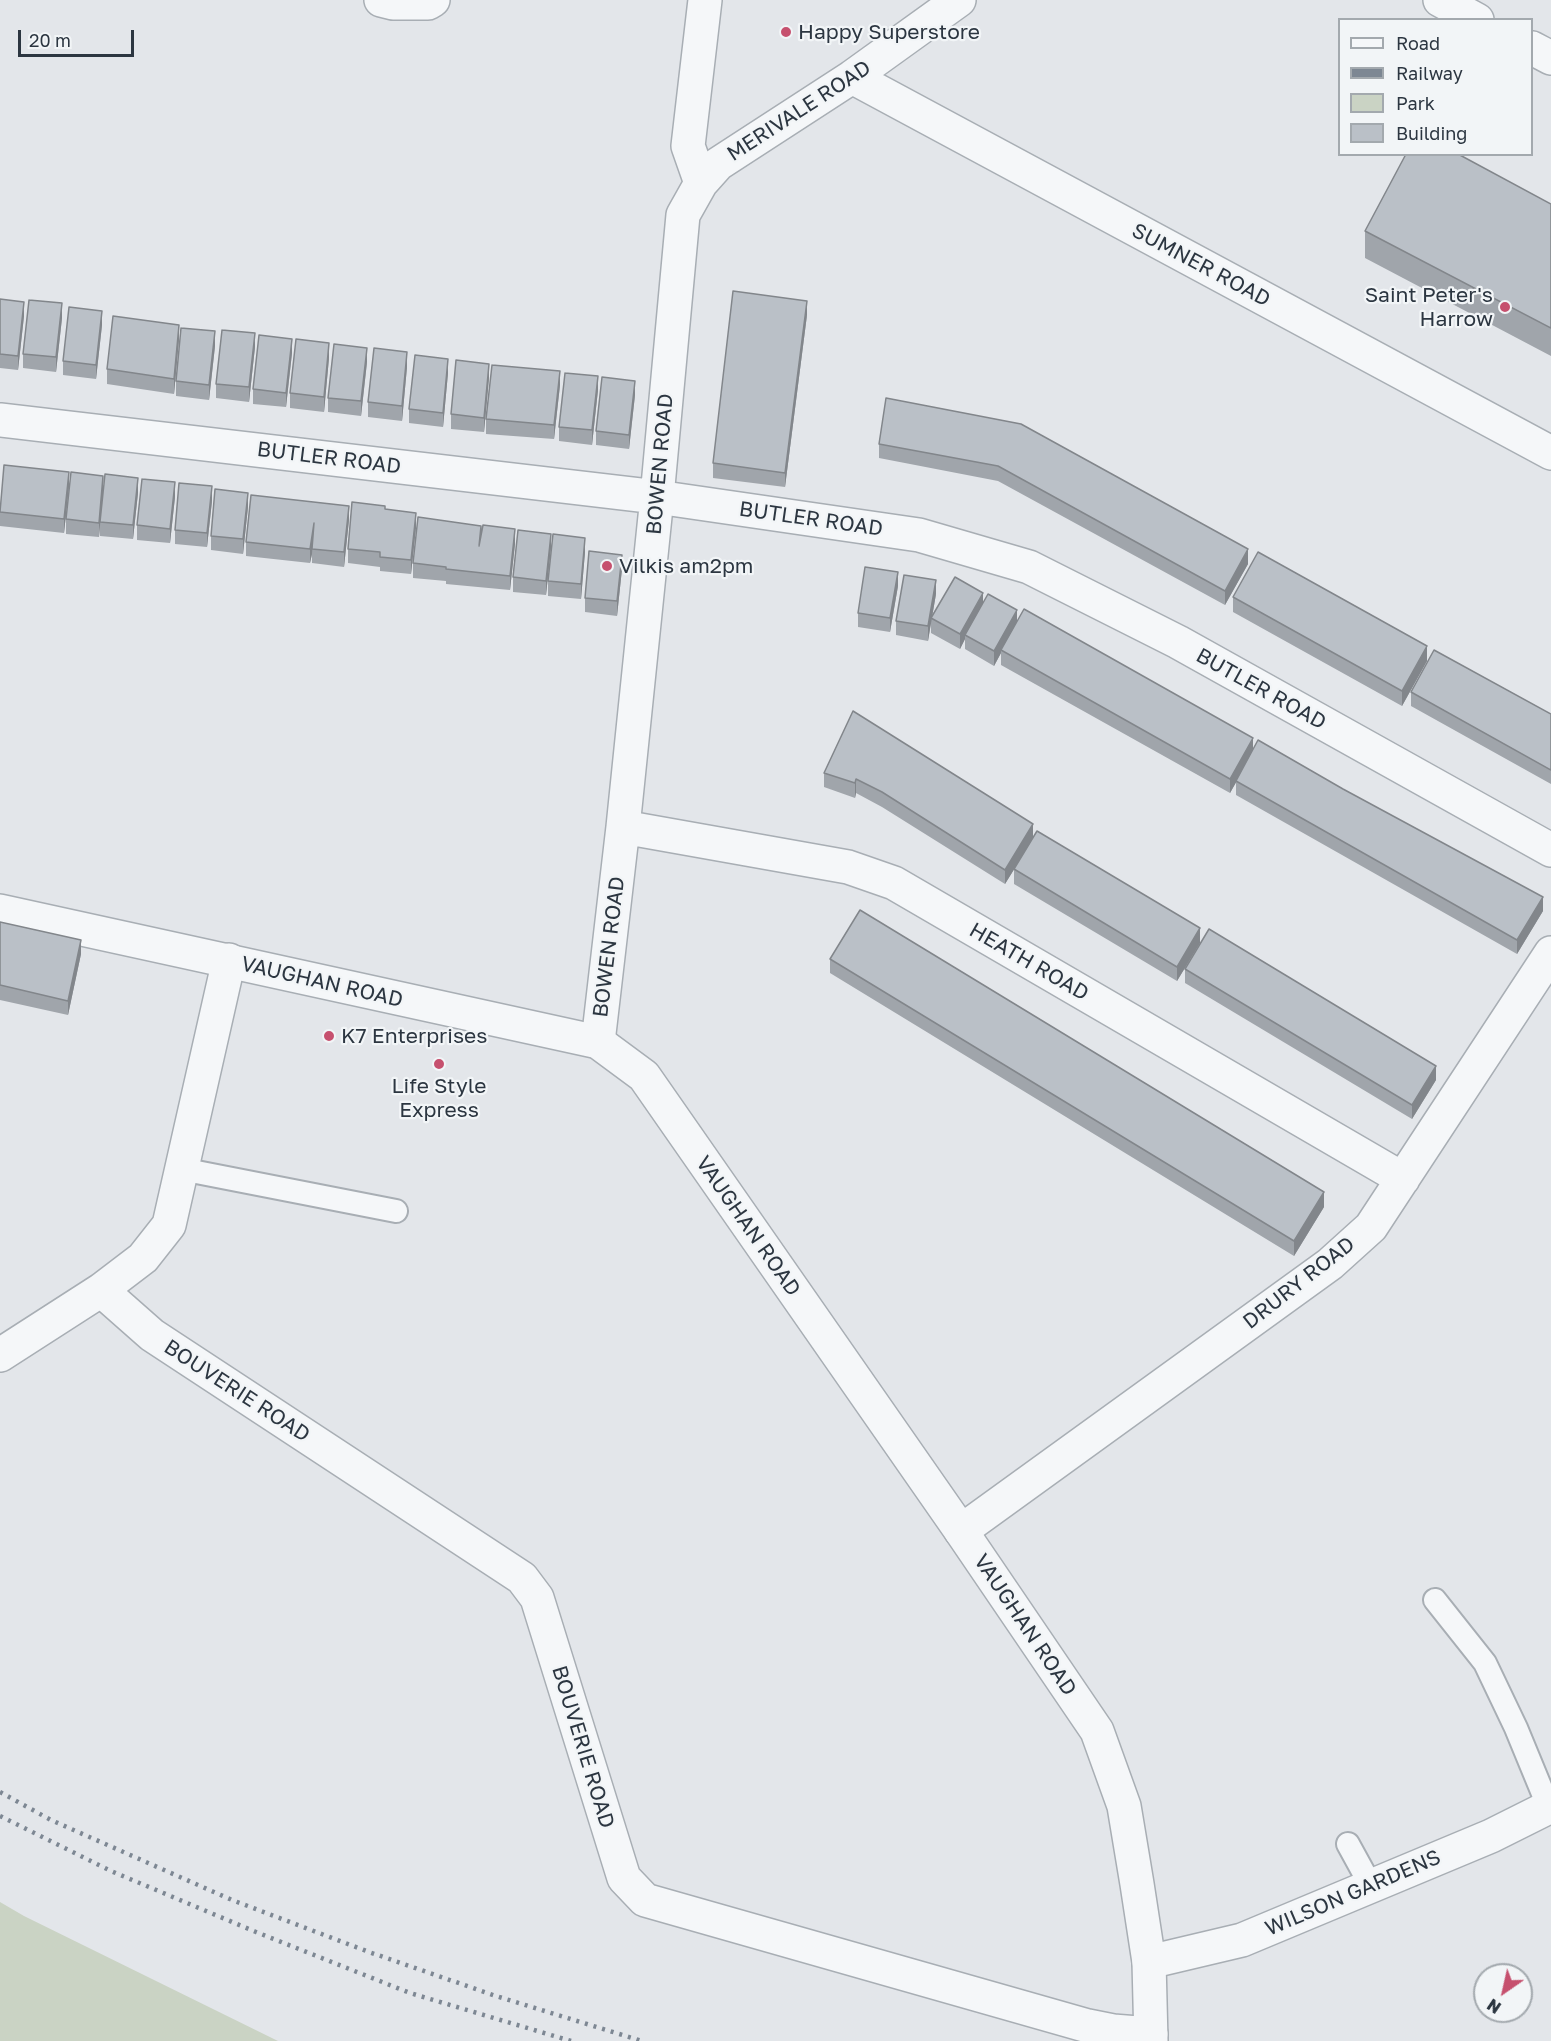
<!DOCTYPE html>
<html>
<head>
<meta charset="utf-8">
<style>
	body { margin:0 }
	#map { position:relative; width:1551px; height:2041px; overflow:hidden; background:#e3e6ea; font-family:"Golos Text",sans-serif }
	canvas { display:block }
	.legend { position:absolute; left:1338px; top:18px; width:195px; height:138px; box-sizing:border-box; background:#f2f5f7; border:2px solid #a3a9ae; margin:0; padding:8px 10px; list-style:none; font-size:18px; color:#2c3641 }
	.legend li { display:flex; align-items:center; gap:12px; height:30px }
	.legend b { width:30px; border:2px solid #a3a9ae }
	.north { position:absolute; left:1473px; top:1963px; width:60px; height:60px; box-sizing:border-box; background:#f2f5f7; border:2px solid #a3a9ae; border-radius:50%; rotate:214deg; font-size:16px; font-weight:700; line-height:24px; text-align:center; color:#2c3641 }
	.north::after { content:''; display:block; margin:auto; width:21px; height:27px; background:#c6506e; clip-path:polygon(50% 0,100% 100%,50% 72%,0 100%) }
	.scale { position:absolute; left:18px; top:30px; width:116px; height:27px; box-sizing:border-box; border:3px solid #2c3641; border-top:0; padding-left:8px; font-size:18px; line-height:21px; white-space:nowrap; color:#2c3641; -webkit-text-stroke:4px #f2f5f7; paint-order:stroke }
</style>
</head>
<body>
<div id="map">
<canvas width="1551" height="2041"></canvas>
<ul class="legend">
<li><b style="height:8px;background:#f5f7f9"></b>Road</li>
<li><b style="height:8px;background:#7d8793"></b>Railway</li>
<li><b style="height:16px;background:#cad3c4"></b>Park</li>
<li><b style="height:16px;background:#bac0c7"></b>Building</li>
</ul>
<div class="north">N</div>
<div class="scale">20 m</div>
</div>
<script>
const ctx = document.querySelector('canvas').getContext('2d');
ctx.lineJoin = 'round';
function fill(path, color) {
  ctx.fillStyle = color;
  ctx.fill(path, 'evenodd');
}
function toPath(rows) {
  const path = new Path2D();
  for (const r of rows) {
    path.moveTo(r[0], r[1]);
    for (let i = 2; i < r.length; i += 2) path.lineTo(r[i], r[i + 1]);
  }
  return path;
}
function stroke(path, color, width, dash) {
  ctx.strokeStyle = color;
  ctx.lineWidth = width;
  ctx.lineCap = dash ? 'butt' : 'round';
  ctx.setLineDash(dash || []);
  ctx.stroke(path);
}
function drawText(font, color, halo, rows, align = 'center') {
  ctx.font = font + ' "Golos Text",sans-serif';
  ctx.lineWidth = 4.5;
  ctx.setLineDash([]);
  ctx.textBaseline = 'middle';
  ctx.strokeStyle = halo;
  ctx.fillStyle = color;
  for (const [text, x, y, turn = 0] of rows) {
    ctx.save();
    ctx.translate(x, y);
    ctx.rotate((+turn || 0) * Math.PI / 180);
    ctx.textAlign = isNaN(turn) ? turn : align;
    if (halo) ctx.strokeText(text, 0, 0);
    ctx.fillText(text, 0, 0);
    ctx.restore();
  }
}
fill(toPath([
	[0,1902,24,1916,278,2041,0,2041]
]), '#cad3c4');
const service = toPath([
	[181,1169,396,1211],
	[1435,1600,1485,1663,1516,1728,1549,1808],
	[1348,1844,1371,1886]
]);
const minor = toPath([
	[381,0,393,3,428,3,433,0],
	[1440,0,1477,20],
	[1532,48,1551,58],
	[852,77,1551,453],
	[701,183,688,146,705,0],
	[0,420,657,497,919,535,1029,567,1178,642,1551,850],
	[623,827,848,867,894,883,1403,1179],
	[598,1042,623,827,657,497,683,215,701,183,718,164,852,77,959,0],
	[101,1290,152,1335,522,1578,537,1598,624,1878,645,1900,1088,2026,1113,2031,1151,2034],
	[0,1355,101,1290,143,1258,169,1225,229,960],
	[961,1531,1330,1264,1371,1227,1551,953],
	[1149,1962,1242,1940,1491,1836,1551,1806]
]);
const tertiary = toPath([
	[0,911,598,1042,644,1076,961,1531,1097,1731,1124,1806,1137,1884,1149,1962,1151,2041]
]);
stroke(service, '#a8aeb4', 26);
stroke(minor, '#a8aeb4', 36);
stroke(tertiary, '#a8aeb4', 36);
stroke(service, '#f5f7f9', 22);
stroke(minor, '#f5f7f9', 33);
stroke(tertiary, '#f5f7f9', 33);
stroke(toPath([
	[0,1792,51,1820,232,1900,369,1952,496,1996,642,2041],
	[0,1816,111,1871,256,1932,410,1993,571,2041]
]), '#7d8793', 4.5, [3, 6]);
fill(toPath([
	[1551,204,1551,356,1365,258,1365,231],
	[0,299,24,316,18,370,0,368],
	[807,315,785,487,713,478,713,463],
	[62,318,56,372,23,368,23,354],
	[102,325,96,379,63,375,63,361],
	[179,340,174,394,107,384,107,369],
	[215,346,209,400,176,396,176,381],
	[255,347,249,402,216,398,216,384],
	[292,353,286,407,253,404,253,389],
	[329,358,324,412,290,408,290,393],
	[367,362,361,416,328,412,328,398],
	[407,367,402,421,368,417,368,402],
	[448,373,443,427,409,423,409,409],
	[489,378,484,432,451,429,451,414],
	[560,385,554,439,486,434,486,419],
	[598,390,592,445,559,441,559,427],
	[635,395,629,449,596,445,596,431],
	[886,398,1248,564,1225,605,998,481,879,458,879,444],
	[103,476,99,537,66,534,66,519],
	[69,487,64,533,0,526,0,504],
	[138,493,133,539,100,536,100,522],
	[175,497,170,543,137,540,137,525],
	[212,501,207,547,175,544,175,530],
	[248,507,243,554,211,550,211,536],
	[385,509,416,528,411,574,380,571,380,567,348,563,348,549],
	[349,520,344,567,312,563,312,554,310,563,246,556,246,542],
	[481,533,515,544,510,590,446,584,446,581,413,578,413,563],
	[551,548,546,595,513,592,513,577],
	[585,552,581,599,548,596,548,581],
	[622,569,617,616,585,612,585,598],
	[898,586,890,632,858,627,858,613],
	[936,594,932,617,983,603,1543,911,1517,954,1236,795,1236,782,1230,793,1001,665,1001,653,994,666,965,649,965,639,960,649,931,633,931,622,928,641,896,635,896,621],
	[1233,597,1427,661,1402,706,1233,612],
	[1411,692,1551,714,1551,784,1411,706],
	[853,711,1033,837,1200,943,1177,981,1014,884,1014,869,1016,866,1005,884,882,807,856,793,855,798,824,787,824,773],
	[0,922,81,954,68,1015,0,1000],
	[830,959,1324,1207,1294,1256,830,973],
	[1185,969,1436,1080,1412,1119,1185,983]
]), '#a0a5ab');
fill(toPath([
	[807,301,807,315,785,487,785,473],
	[24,302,24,316,18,370,18,356],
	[62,303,62,318,56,372,56,357],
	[102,311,102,325,96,379,96,365],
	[179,325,179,340,174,394,174,379],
	[215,331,215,346,209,400,209,385],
	[255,333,255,347,249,402,249,387],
	[292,339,292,353,286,407,286,393],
	[329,343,329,358,324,412,324,397],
	[367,348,367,362,361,416,361,401],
	[407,352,407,367,402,421,402,406],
	[448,359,448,373,443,427,443,413],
	[489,364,489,378,484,432,484,418],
	[560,371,560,385,554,439,554,425],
	[598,376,598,390,592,445,592,430],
	[635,381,635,395,629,449,629,435],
	[69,472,69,487,64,533,64,519],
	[103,476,103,491,99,537,99,523],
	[138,478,138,493,133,539,133,525],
	[175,482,175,497,170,543,170,529],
	[212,486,212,501,207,547,207,533],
	[248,493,248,507,243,554,243,539],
	[349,506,349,520,344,567,344,552],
	[416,513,416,528,411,574,411,560],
	[314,523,312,554,310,563,310,549],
	[515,529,515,544,510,590,510,576],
	[551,534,551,548,546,595,546,581],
	[585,538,585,552,581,599,581,584],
	[1248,549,1248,564,1225,605,1225,591],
	[622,555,622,569,617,616,617,601],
	[898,572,898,586,890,632,890,618],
	[936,580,936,594,928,641,928,626],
	[983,593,983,608,965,635,965,639,960,649,960,634],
	[1017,610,1017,624,1001,650,1001,653,994,666,994,651],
	[1427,646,1427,661,1402,706,1402,691],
	[1253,738,1253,753,1230,793,1230,779],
	[856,779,856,793,855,798,855,783],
	[1033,824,1033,839,1005,884,1005,870],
	[1543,897,1543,911,1517,954,1517,940],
	[1200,928,1200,943,1177,981,1177,967],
	[81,940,81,954,68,1015,68,1001],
	[1436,1066,1436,1080,1412,1119,1412,1105],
	[1324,1192,1324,1207,1294,1256,1294,1241]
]), '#82868b');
const building = toPath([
	[1406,154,1458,154,1551,204,1551,328,1365,231,1406,154],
	[733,291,807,301,785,473,713,463,733,291],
	[0,299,24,302,18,356,0,354,0,299],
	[29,300,62,303,56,357,23,354,29,300],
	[69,307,102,311,96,365,63,361,69,307],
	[113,316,179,325,174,379,107,369,113,316],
	[181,328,215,331,209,385,176,381,181,328],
	[222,330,255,333,249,387,216,384,222,330],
	[259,335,292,339,286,393,253,389,259,335],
	[296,339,329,343,324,397,290,393,296,339],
	[334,344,367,348,361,401,328,398,334,344],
	[374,348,407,352,402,406,368,402,374,348],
	[415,355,448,359,443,413,409,409,415,355],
	[456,360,489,364,484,418,451,414,456,360],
	[492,365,560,371,554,425,486,419,492,365],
	[565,373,598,376,592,430,559,427,565,373],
	[602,377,635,381,629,435,596,431,602,377],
	[886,398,1021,424,1248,549,1225,591,998,466,879,444,886,398],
	[4,465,69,472,64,519,0,512,4,465],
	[71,472,103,476,99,523,66,519,71,472],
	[105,474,138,478,133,525,100,522,105,474],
	[142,479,175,482,170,529,137,525,142,479],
	[179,483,212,486,207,533,175,530,179,483],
	[215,489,248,493,243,539,211,536,215,489],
	[251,495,349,506,344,552,312,549,314,523,310,549,246,542,251,495],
	[352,502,385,506,385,509,416,513,411,560,380,557,380,552,348,549,352,502],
	[418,517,481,526,479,546,483,525,515,529,510,576,446,569,446,567,413,563,418,517],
	[518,530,551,534,546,581,513,577,518,530],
	[553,534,585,538,581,584,548,581,553,534],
	[589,551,622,555,617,601,585,598,589,551],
	[1258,552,1427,646,1402,691,1233,597,1258,552],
	[865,567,898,572,890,618,858,613,865,567],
	[904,575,936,580,928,626,896,621,904,575],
	[955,577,983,593,960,634,931,618,955,577],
	[988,594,1017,610,994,651,965,635,988,594],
	[1024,609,1253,738,1230,779,1001,650,1024,609],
	[1434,650,1551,714,1551,770,1411,692,1434,650],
	[853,711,1033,824,1005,870,882,792,856,779,855,783,824,773,853,711],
	[1258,740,1343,789,1543,897,1517,940,1236,781,1258,740],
	[1037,831,1200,928,1177,967,1014,869,1037,831],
	[860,910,1324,1192,1294,1241,830,959,860,910],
	[0,922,81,940,68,1001,0,985,0,922],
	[1209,929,1436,1066,1412,1105,1185,969,1209,929]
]);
fill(building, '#bac0c7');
stroke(building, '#82868b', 1.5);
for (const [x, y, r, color] of [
	[786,32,6,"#c6506e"],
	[1505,307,6,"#c6506e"],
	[607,566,6,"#c6506e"],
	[329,1036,6,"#c6506e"],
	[439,1064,6,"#c6506e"]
]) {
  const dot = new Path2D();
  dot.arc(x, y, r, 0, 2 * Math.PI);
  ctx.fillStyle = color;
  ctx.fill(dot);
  stroke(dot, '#f2f5f7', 2);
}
drawText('21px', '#2c3641', '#f2f5f7', [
	["Happy Superstore",798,32],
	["Saint Peter's",1493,295,"right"],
	["Harrow",1493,319,"right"],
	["Vilkis am2pm",619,566],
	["K7 Enterprises",341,1036],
	["Life Style",439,1086,"center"],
	["Express",439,1110,"center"]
], 'left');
drawText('21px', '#2c3641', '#f2f5f7', [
	["MERIVALE ROAD",799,111,-33],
	["SUMNER ROAD",1201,265,28],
	["BUTLER ROAD",329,458,7],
	["BOWEN ROAD",660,464,-85],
	["BUTLER ROAD",811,519,8],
	["BUTLER ROAD",1261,689,29],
	["BOWEN ROAD",609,947,-83],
	["HEATH ROAD",1029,962,30],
	["VAUGHAN ROAD",322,982,13],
	["VAUGHAN ROAD",748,1226,55],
	["DRURY ROAD",1299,1283,-38],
	["BOUVERIE ROAD",237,1391,33],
	["VAUGHAN ROAD",1025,1625,56],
	["BOUVERIE ROAD",583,1747,73],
	["WILSON GARDENS",1353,1893,-23]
]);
</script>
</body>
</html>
